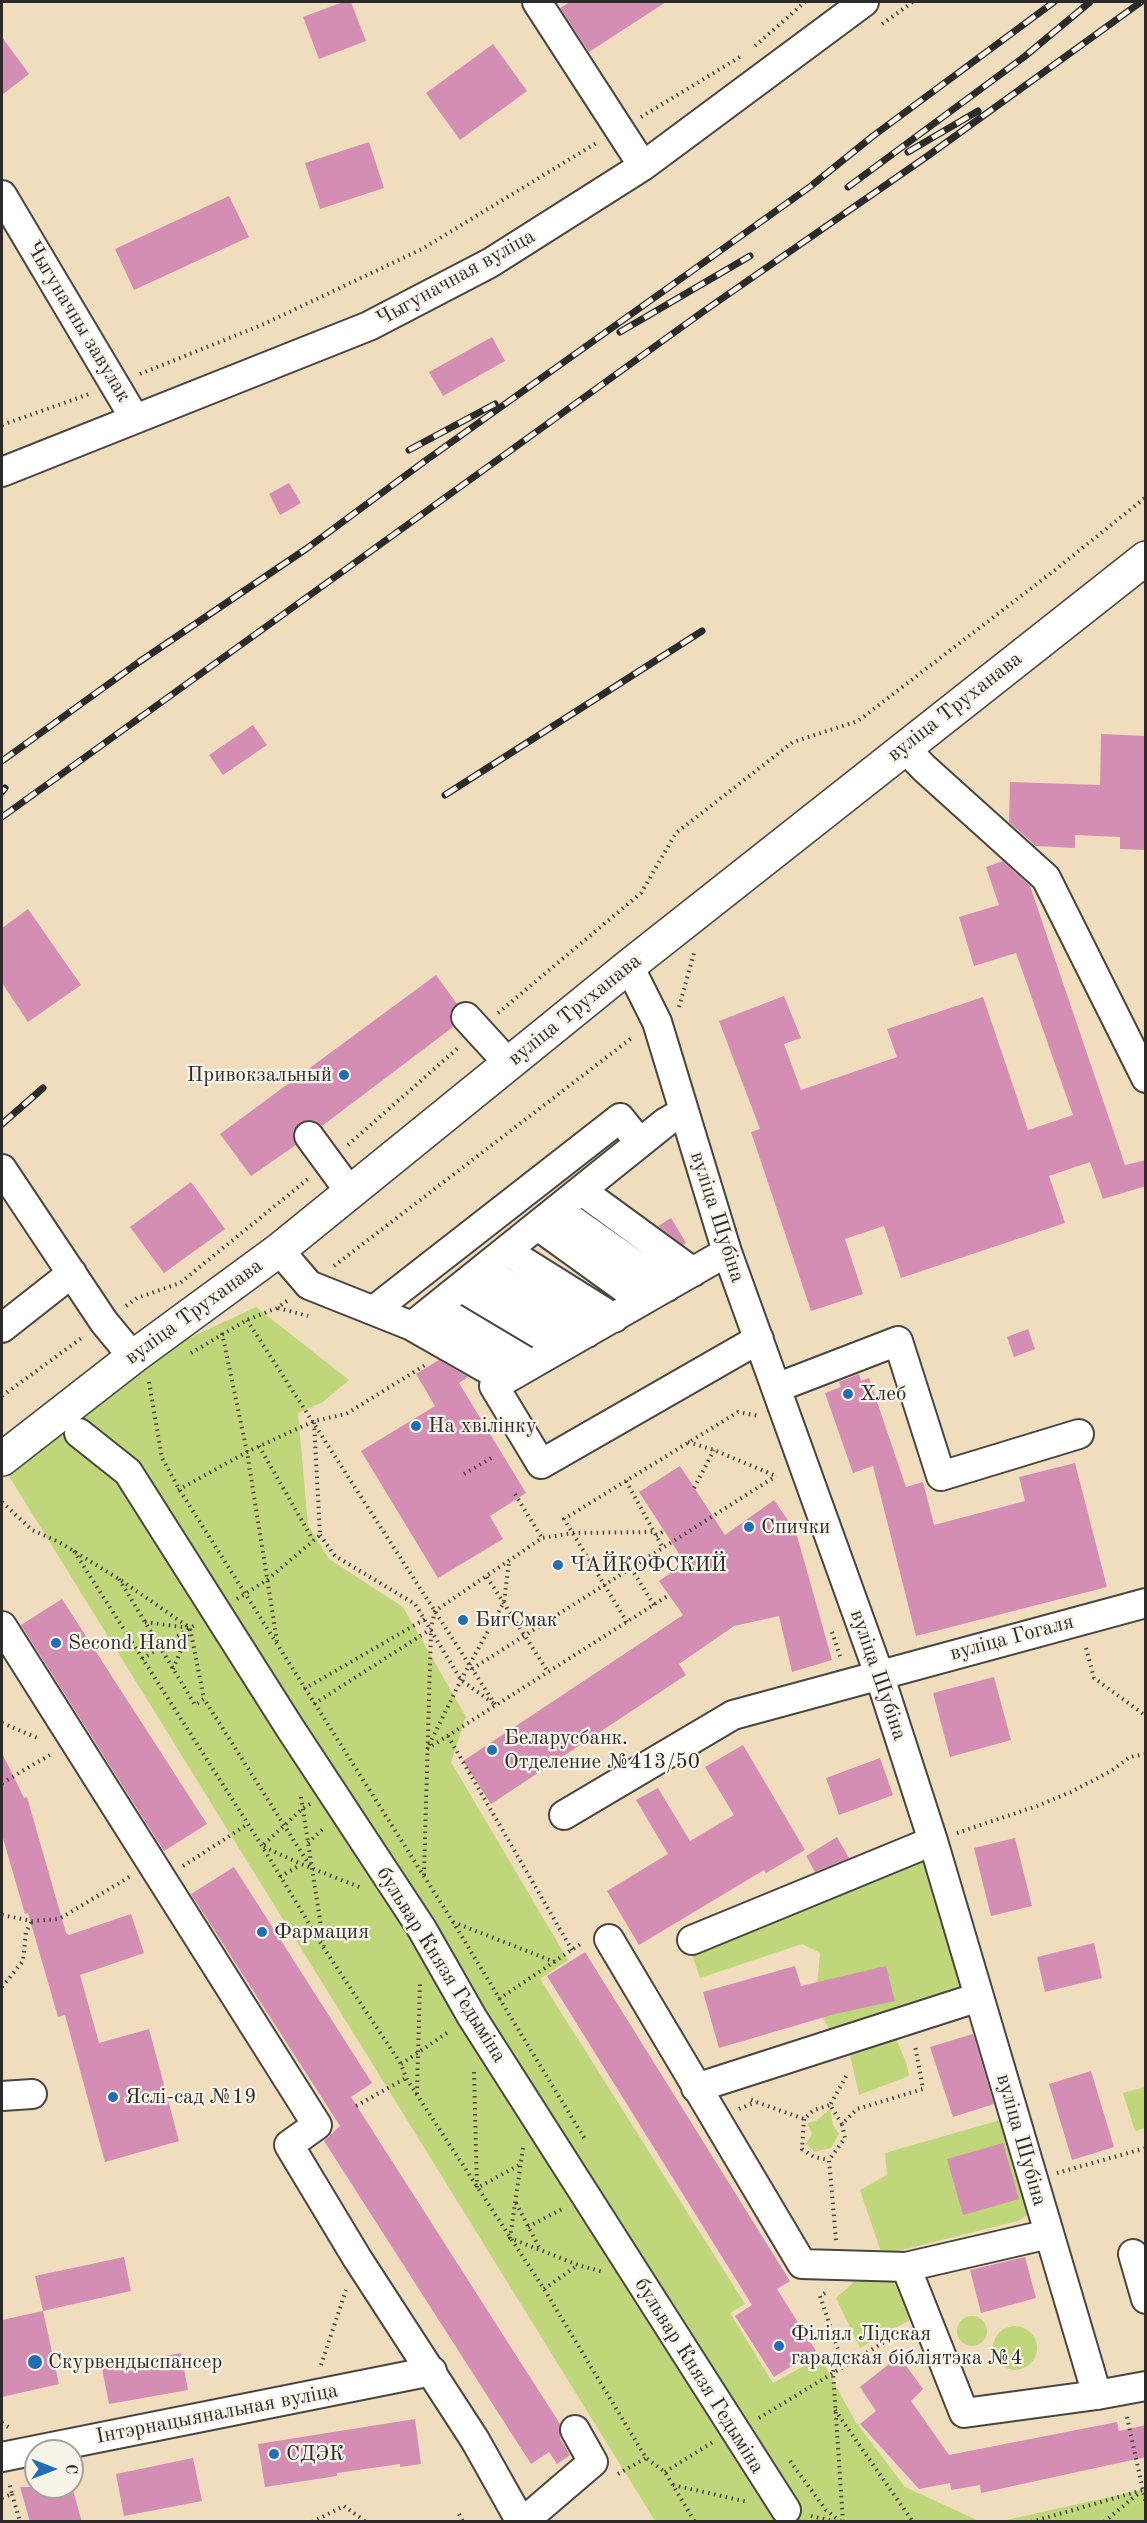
<!DOCTYPE html>
<html>
<head>
<meta charset="utf-8">
<style>
	body { margin:0 }
	#map { position:relative; width:1147px; height:2523px; overflow:hidden; background:#f0ddbe; font-family:"Old Standard TT",serif }
	canvas { display:block }
	.frame { position:absolute; inset:0; border:3px solid #2b2b2b; pointer-events:none }
	.north { position:absolute; left:24px; top:2439px; width:60px; height:60px; box-sizing:border-box; background:#f7f3e8; border:2px solid #a5a39c; border-radius:50%; rotate:90deg; font-size:16px; font-weight:700; line-height:24px; text-align:center; color:#2b2b2b }
	.north::after { content:''; display:block; margin:auto; width:21px; height:27px; background:#1f6fb2; clip-path:polygon(50% 0,100% 100%,50% 72%,0 100%) }
</style>
</head>
<body>
<div id="map">
<canvas width="1147" height="2523"></canvas>
<div class="frame"></div>
<div class="north">С</div>
</div>
<script>
const ctx = document.querySelector('canvas').getContext('2d');
ctx.lineJoin = 'round';
function fill(path, color) {
  ctx.fillStyle = color;
  ctx.fill(path, 'evenodd');
}
function toPath(rows) {
  const path = new Path2D();
  for (const r of rows) {
    if (r.length === 3) {
      path.moveTo(r[0] + r[2], r[1]);
      path.arc(r[0], r[1], r[2], 0, 2 * Math.PI);
      continue;
    }
    path.moveTo(r[0], r[1]);
    for (let i = 2; i < r.length; i += 2) path.lineTo(r[i], r[i + 1]);
  }
  return path;
}
function stroke(path, color, width, dash) {
  ctx.strokeStyle = color;
  ctx.lineWidth = width;
  ctx.lineCap = dash ? 'butt' : 'round';
  ctx.setLineDash(dash || []);
  ctx.stroke(path);
}
function drawText(font, color, halo, rows, align = 'center') {
  ctx.font = font + ' "Old Standard TT",serif';
  ctx.lineWidth = 4.5;
  ctx.setLineDash([]);
  ctx.textBaseline = 'middle';
  ctx.strokeStyle = halo;
  ctx.fillStyle = color;
  for (const [text, x, y, turn = 0] of rows) {
    ctx.save();
    ctx.translate(x, y);
    ctx.rotate((+turn || 0) * Math.PI / 180);
    ctx.textAlign = isNaN(turn) ? turn : align;
    if (halo) ctx.strokeText(text, 0, 0);
    ctx.fillText(text, 0, 0);
    ctx.restore();
  }
}
fill(toPath([
	[256,1307,349,1380,323,1402,298,1413,308,1525,329,1559,403,1607,466,1717,451,1762,568,1960,540,1979,745,2304,730,2313,773,2383,820,2357,855,2421,905,2487,979,2521,655,2521,7,1473,185,1340],
	[927,1858,965,1985,830,2030,815,2005,820,1953,802,1944,700,1978,691,1951],
	[894,2034,906,2062,909,2076,859,2095,848,2046],
	[1145,2087,1145,2128,1135,2131,1123,2093],
	[830,2109,833,2125,839,2134,831,2148,814,2152,806,2144,812,2134,807,2123,816,2121],
	[1004,2119,1032,2205,1029,2214,1018,2221,882,2255,860,2190,887,2175,885,2153],
	[880,2276,895,2284,910,2320,860,2348,836,2298,854,2282],
	[972,2331,15],
	[1015,2348,22],
	[1145,2489,1145,2521,1002,2521]
]), '#c0d67b');
fill(toPath([
	[343,2,351,2,366,41,319,59,303,17],
	[570,2,666,2,589,52,560,8],
	[2,37,29,74,2,95],
	[493,44,527,91,460,140,426,93],
	[369,142,384,188,320,209,305,163],
	[229,196,249,237,134,290,115,249],
	[492,337,505,361,443,396,429,372],
	[289,483,301,503,280,515,269,494],
	[253,725,267,745,223,775,209,755],
	[1101,734,1146,736,1146,850,1120,849,1120,837,1075,835,1075,848,1036,846,1009,822,1010,782,1100,785],
	[1003,861,1030,886,1125,1165,1146,1160,1146,1186,1103,1199,1090,1162,1049,1176,1065,1223,901,1278,884,1226,845,1239,863,1294,811,1311,751,1132,760,1129,719,1021,784,996,801,1038,784,1044,801,1090,897,1057,887,1029,983,997,1028,1130,1073,1115,1016,953,974,966,959,917,999,905,986,867],
	[28,909,81,985,28,1022,2,983,2,928],
	[436,975,457,1004,450,1013,450,1020,453,1027,322,1126,316,1121,308,1120,299,1123,294,1130,293,1137,296,1145,251,1176,220,1134],
	[191,1182,225,1229,164,1273,130,1227],
	[671,1218,686,1243,683,1245,658,1226],
	[1028,1329,1035,1349,1014,1357,1007,1337],
	[439,1360,468,1377,459,1383,526,1493,490,1516,503,1539,438,1578,361,1451,435,1406,416,1374],
	[859,1374,861,1381,869,1378,906,1487,923,1482,934,1525,1025,1501,1019,1477,1075,1463,1107,1587,916,1636,873,1466,853,1473,825,1393,841,1387,839,1382],
	[680,1466,725,1535,774,1500,796,1532,832,1660,792,1672,779,1616,734,1626,679,1664,686,1675,491,1804,463,1761,683,1615,659,1581,685,1563,639,1492],
	[62,1599,207,1824,164,1851,21,1625],
	[994,1677,1011,1740,950,1757,933,1693],
	[743,1745,805,1850,766,1873,764,1870,639,1945,607,1891,668,1854,636,1800,658,1788,690,1841,734,1815,705,1767],
	[2,1753,24,1798,27,1797,66,1933,69,1935,131,1914,144,1953,80,1975,99,2043,149,2029,179,2141,105,2162,65,2015,58,2017,28,1913,25,1914,2,1835],
	[880,1758,893,1795,839,1815,826,1778],
	[837,1837,849,1858,815,1872,806,1856],
	[1015,1838,1032,1906,991,1916,974,1848],
	[234,1867,372,2083,351,2097,560,2424,560,2438,570,2455,557,2464,549,2452,531,2464,324,2141,340,2126,191,1894],
	[1094,1943,1102,1978,1045,1992,1037,1957],
	[585,1952,790,2281,777,2289,816,2351,774,2377,735,2316,752,2305,547,1976],
	[795,1966,801,1986,886,1966,895,2001,835,2014,719,2048,703,1992],
	[973,2034,994,2104,953,2117,930,2047],
	[1091,2071,1114,2147,1072,2160,1049,2084],
	[1003,2143,1019,2199,963,2215,947,2159],
	[124,2257,131,2291,43,2311,35,2276],
	[1025,2257,1036,2298,981,2313,970,2270],
	[43,2311,59,2384,2,2397,2,2320],
	[181,2353,188,2390,109,2404,102,2368],
	[899,2356,923,2389,911,2401,949,2455,1117,2422,1119,2431,1146,2425,1146,2457,981,2493,980,2485,951,2490,950,2483,919,2489,860,2424,876,2411,860,2387],
	[415,2419,421,2464,400,2467,400,2464,337,2473,337,2476,265,2487,258,2444],
	[193,2458,202,2501,124,2516,116,2474],
	[20,2487,72,2487,82,2522,30,2522]
]), '#d48eb4');
const minor = toPath([
	[537,2,643,166],
	[2,195,135,419],
	[2,472,369,326,490,263,643,166,864,2],
	[904,747,924,768,1046,878,1146,1078],
	[629,966,657,1022,727,1252,879,1674,933,1841,1097,2395],
	[466,1017,509,1064],
	[309,1136,350,1192],
	[2,1169,104,1322,133,1357],
	[582,1191,693,1272],
	[558,1210,667,1287],
	[538,1226,642,1301],
	[279,1250,309,1285,412,1326,505,1379],
	[507,1251,614,1318],
	[727,1252,494,1386,541,1464,759,1339],
	[484,1270,587,1333],
	[462,1288,561,1347],
	[437,1308,531,1364],
	[374,1310,620,1118,640,1143],
	[412,1326,666,1122,683,1112],
	[2,1328,72,1273],
	[776,1388,898,1341,941,1476,1079,1434],
	[79,1433,128,1472,290,1728,422,1929,472,2017,786,2510],
	[2,1626,317,2125,289,2145,357,2258,475,2440,521,2522],
	[564,1815,733,1715,1146,1603],
	[609,1939,802,2264,906,2267,964,2413,1097,2395,1146,2386],
	[692,1940,933,1841],
	[696,2088,979,1997],
	[2,2096,32,2094],
	[1133,2254,1146,2299],
	[906,2267,1049,2234],
	[2,2457,432,2371],
	[523,2522,593,2462,575,2430]
]);
const major = toPath([
	[2,1459,133,1357,279,1250,629,966,1146,558]
]);
stroke(minor, '#494641', 32);
stroke(major, '#494641', 36);
stroke(toPath([
	[882,24,913,2],
	[755,46,805,2],
	[641,117,740,57],
	[140,374,264,324,422,249,598,142],
	[2,425,89,394],
	[679,1007,694,953],
	[498,1013,641,893,676,833,793,742,858,721,1055,570,1146,497],
	[348,1145,459,1047],
	[334,1266,633,1037],
	[126,1306,137,1298,180,1283,308,1179],
	[278,1308,308,1316],
	[247,1320,496,1706],
	[222,1333,247,1452,277,1641],
	[191,1353,247,1320,277,1308,287,1301],
	[149,1382,162,1458,179,1489,453,1922,586,2141],
	[2,1396,83,1337],
	[688,1442,714,1450,776,1476],
	[259,1446,313,1540],
	[464,1474,493,1457],
	[626,1481,663,1548],
	[694,1488,714,1450],
	[178,1490,247,1452,314,1421,346,1414,427,1364],
	[515,1494,542,1538],
	[2,1502,32,1530,59,1542,119,1579,190,1628,204,1699],
	[320,1535,335,1556,415,1604,461,1680,493,1703],
	[656,1536,664,1531],
	[74,1551,262,1846,325,1950,401,2064,406,2078,544,2289,646,2458,665,2472,695,2522],
	[631,1568,654,1605],
	[487,1577,548,1672],
	[119,1579,195,1705,204,1699,310,1866],
	[237,1599,267,1580,320,1535,314,1422],
	[145,1622,189,1628],
	[627,1622,564,1519,738,1412,759,1416],
	[832,1632,841,1659],
	[1086,1648,1094,1678,1146,1716],
	[142,1659,195,1625],
	[173,1669,190,1629],
	[472,1669,776,1476],
	[304,1689,425,1619],
	[314,1704,431,1629,435,1611,542,1538,573,1533,654,1532],
	[2,1723,40,1739],
	[448,1736,572,1950],
	[429,1745,461,1680,504,1602,509,1562],
	[427,1749,669,1595],
	[2,1783,53,1753],
	[301,1797,324,1946],
	[310,1804,303,1808,262,1846,301,1864,362,1888],
	[957,1833,1037,1806,1071,1792,1111,1771,1130,1757,1146,1754],
	[308,1843,325,1827],
	[183,1866,248,1824],
	[424,1875,431,1629],
	[280,1877,300,1865],
	[2,1915,32,1921,59,1919,131,1876],
	[453,1922,555,1962],
	[2,1987,23,1961,26,1932,32,1921],
	[499,1999,582,1943],
	[401,2064,450,2031],
	[474,2072,477,2188,521,2164],
	[417,2094,420,1982],
	[751,2100,804,2119,814,2110,830,2105],
	[356,2106,406,2078],
	[739,2109,756,2102],
	[804,2119,802,2149,814,2157,829,2160],
	[842,2124,830,2105,848,2073],
	[523,2148,510,2238,578,2265,603,2272],
	[1057,2173,1146,2148],
	[516,2203,540,2249],
	[528,2227,562,2209],
	[836,2240,829,2160,845,2138,842,2124,857,2109,923,2089,915,2046],
	[544,2289,578,2265],
	[825,2293,820,2296,839,2352,833,2372,843,2522],
	[321,2365,346,2290],
	[835,2410,913,2522],
	[1127,2417,1146,2504],
	[759,2418,904,2330],
	[2,2423,10,2428],
	[790,2461,826,2510,841,2522],
	[665,2472,713,2442],
	[618,2474,646,2458],
	[673,2485,748,2502],
	[12,2494,20,2522],
	[2,2498,12,2494,9,2482],
	[459,2514,463,2522],
	[811,2516,837,2522],
	[312,2522,344,2506,366,2522],
	[1031,2522,1143,2490,1146,2491],
	[1104,2522,1140,2492]
]), '#494641', 4, [1.5, 4.5]);
stroke(minor, '#fff', 28);
stroke(major, '#fff', 33);
const rail = toPath([
	[908,152,978,111],
	[848,187,1024,57,1090,2],
	[620,332,750,256],
	[409,450,495,404],
	[2,761,139,662,306,549,425,461,811,186,873,136,1054,2],
	[2,792,5,788],
	[445,795,702,631],
	[2,817,704,311,929,155,1141,2],
	[2,1124,43,1088]
]);
stroke(rail, '#2b2b2b', 7);
stroke(rail, '#f7f3e8', 4.5, [14]);
for (const [x, y, r, color] of [
	[344,1075,6,"#1f6fb2"],
	[848,1394,6,"#1f6fb2"],
	[416,1426,6,"#1f6fb2"],
	[749,1527,6,"#1f6fb2"],
	[558,1565,6,"#1f6fb2"],
	[463,1620,6,"#1f6fb2"],
	[56,1643,6,"#1f6fb2"],
	[492,1750,6,"#1f6fb2"],
	[262,1932,6,"#1f6fb2"],
	[113,2097,6,"#1f6fb2"],
	[779,2346,6,"#1f6fb2"],
	[35,2362,8,"#1f6fb2"],
	[274,2454,6,"#1f6fb2"]
]) {
  const dot = new Path2D();
  dot.arc(x, y, r, 0, 2 * Math.PI);
  ctx.fillStyle = color;
  ctx.fill(dot);
  stroke(dot, '#f7f3e8', 2);
}
drawText('21px', '#2b2b2b', '#f7f3e8', [
	["Чыгуначная вуліца",456,278,-29],
	["Чыгуначны завулак",78,322,59],
	["вуліца Труханава",955,707,-38],
	["вуліца Труханава",575,1010,-39],
	["вуліца Шубіна",717,1217,72],
	["вуліца Труханава",194,1312,-36],
	["вуліца Гогаля",1012,1638,-15],
	["вуліца Шубіна",878,1675,71],
	["бульвар Князя Гедыміна",441,1965,58],
	["вуліца Шубіна",1021,2140,74],
	["бульвар Князя Гедыміна",699,2376,58],
	["Інтэрнацыянальная вуліца",217,2414,-11]
]);
drawText('21px', '#2b2b2b', '#f7f3e8', [
	["Привокзальный",332,1075,"right"],
	["Хлеб",860,1394],
	["На хвілінку",428,1426],
	["Спички",761,1527],
	["ЧАЙКОФСКИЙ",570,1565],
	["БигСмак",475,1620],
	["Second Hand",68,1643],
	["Беларусбанк.",504,1738],
	["Отделение №413/50",504,1762],
	["Фармация",274,1932],
	["Яслі-сад №19",125,2097],
	["Філіял Лідская",791,2334],
	["гарадская бібліятэка №4",791,2358],
	["Скурвендыспансер",48,2362],
	["СДЭК",286,2454]
], 'left');
</script>
</body>
</html>
